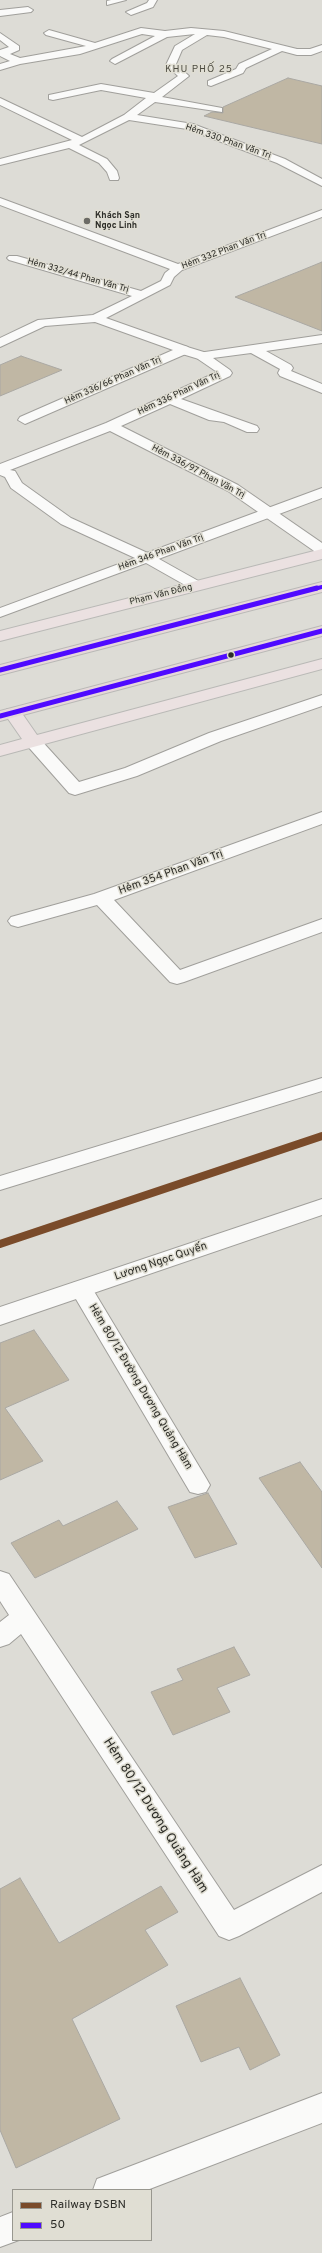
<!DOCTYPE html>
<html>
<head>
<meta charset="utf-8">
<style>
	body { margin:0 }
	#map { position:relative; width:322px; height:2253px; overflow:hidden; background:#dddcd6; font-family:Overpass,sans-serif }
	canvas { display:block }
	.legend { position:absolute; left:12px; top:2189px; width:140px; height:52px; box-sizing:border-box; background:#e0ded3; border:1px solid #98978f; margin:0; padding:5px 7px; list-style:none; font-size:12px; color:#2d2d28 }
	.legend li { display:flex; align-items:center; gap:8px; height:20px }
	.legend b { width:20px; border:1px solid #98978f }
</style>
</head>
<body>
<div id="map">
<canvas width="322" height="2253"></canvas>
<ul class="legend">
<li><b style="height:5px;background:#7a4b2a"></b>Railway ĐSBN</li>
<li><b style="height:5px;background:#4f0aff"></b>50</li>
</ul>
</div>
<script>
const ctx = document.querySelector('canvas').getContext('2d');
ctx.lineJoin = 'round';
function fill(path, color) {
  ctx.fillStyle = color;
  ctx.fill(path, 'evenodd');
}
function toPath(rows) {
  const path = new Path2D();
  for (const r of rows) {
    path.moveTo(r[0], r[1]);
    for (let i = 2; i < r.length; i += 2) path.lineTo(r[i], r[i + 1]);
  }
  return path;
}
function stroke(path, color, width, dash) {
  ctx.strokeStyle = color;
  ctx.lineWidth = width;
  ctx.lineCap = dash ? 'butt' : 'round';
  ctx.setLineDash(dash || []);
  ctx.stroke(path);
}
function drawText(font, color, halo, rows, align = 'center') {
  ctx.font = font + ' Overpass,sans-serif';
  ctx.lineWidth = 3;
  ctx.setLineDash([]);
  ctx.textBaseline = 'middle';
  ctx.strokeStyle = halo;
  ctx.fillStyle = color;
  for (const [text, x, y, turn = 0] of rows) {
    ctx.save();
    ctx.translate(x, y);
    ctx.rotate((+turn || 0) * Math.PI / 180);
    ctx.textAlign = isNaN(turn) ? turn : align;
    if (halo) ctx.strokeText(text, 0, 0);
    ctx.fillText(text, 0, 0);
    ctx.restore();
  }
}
const building = toPath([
	[288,78,322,86,322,144,204,116,212,112,223,113,223,107,288,78],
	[322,262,322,331,235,297,300,271,322,262],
	[21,356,62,370,0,396,0,365,21,356],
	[34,1330,69,1380,5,1408,43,1461,0,1480,0,1343,34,1330],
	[300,1462,322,1492,322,1568,259,1478,300,1462],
	[208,1493,237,1544,195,1558,168,1507,208,1493],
	[117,1501,138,1529,35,1578,11,1543,59,1520,63,1526,117,1501],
	[234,1647,250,1675,217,1688,230,1712,173,1735,151,1692,183,1680,177,1669,234,1647],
	[20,1878,59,1943,161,1886,178,1912,145,1930,168,1965,72,2019,120,2119,16,2168,0,2130,0,1889,20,1878],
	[240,1978,280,2055,250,2070,239,2047,201,2062,176,2006,240,1978]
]);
fill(building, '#c0b7a4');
stroke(building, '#aaa8a3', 1);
const service = toPath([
	[111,0,126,0,107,5,107,1,111,0],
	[149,0,157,0,153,7,131,15,126,12,147,3,149,0],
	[28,7,33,10,31,12,0,16,0,10,28,7],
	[141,28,165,31,191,28,224,31,297,49,310,49,322,45,322,51,311,55,297,55,282,51,246,68,243,73,211,86,208,85,208,81,236,69,239,64,272,49,224,37,207,35,182,50,176,64,189,76,162,97,222,108,222,112,155,102,137,115,193,124,285,159,322,179,322,186,277,163,187,129,129,120,79,145,107,159,117,171,119,178,118,180,110,180,107,172,99,163,69,148,0,165,0,159,72,140,0,105,0,98,82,137,124,115,146,98,101,90,53,100,49,99,49,95,101,84,154,93,178,76,166,65,175,46,195,34,167,37,115,64,110,61,112,59,155,36,142,34,80,54,20,64,0,70,0,64,10,61,0,56,0,50,9,47,0,40,0,33,19,46,19,50,10,54,20,58,86,46,46,35,44,33,49,30,95,43,141,28],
	[0,198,178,264,322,210,322,217,182,270,174,277,170,285,106,318,188,347,190,350,188,353,25,424,18,420,20,417,173,350,95,322,45,326,0,347,0,338,38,320,93,315,132,296,9,260,7,258,9,256,17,256,141,291,161,281,165,273,170,269,0,205,0,198],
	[322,335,322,343,266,351,291,365,293,368,291,371,322,384,322,393,280,376,278,373,280,369,251,353,213,358,230,370,232,373,230,376,181,399,257,426,259,429,257,432,247,432,224,422,209,420,170,404,121,426,238,485,322,543,322,554,317,553,228,491,110,431,10,470,15,471,22,483,71,518,152,555,202,583,204,586,202,589,192,589,146,563,0,617,0,608,135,558,61,524,11,488,5,477,0,475,0,464,106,423,217,372,198,359,196,356,198,353,322,335],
	[322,1078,322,1091,0,1190,0,1176,322,1078],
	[81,1281,89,1283,206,1478,210,1485,206,1492,198,1494,190,1492,70,1289,73,1283,81,1281],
	[0,1571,9,1574,234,1910,322,1865,322,1892,239,1936,229,1940,219,1936,21,1634,9,1644,0,1647,0,1622,9,1615,0,1601,0,1571],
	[322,2093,322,2123,147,2190,93,2190,97,2179,322,2093],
	[13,2212,13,2240,19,2240,0,2247,0,2217,13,2212]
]);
const minor = toPath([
	[184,346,207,353,209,356,202,360,179,353,177,350,179,347,184,346],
	[322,488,322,498,153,561,147,563,141,561,139,558,141,555,322,488],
	[322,695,322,706,221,741,137,776,75,795,69,793,24,742,27,738,33,737,39,738,79,782,125,768,209,733,322,695],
	[322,812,322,824,114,900,180,970,322,919,322,932,184,982,177,984,170,982,97,905,18,927,11,925,8,921,11,917,94,894,322,812]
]);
const tertiary = toPath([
	[322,1199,322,1215,0,1325,0,1307,322,1199]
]);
const primary = toPath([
	[322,549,322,559,0,641,0,631,322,549],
	[322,659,322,669,0,756,0,745,22,739,4,713,7,709,19,709,37,735,322,659]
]);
const trunk = toPath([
	[322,582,322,592,0,675,0,665,322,582],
	[322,626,322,636,0,721,0,711,322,626]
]);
stroke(service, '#a09f9b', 2);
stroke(minor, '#a09f9b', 2);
stroke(tertiary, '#a09f9b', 2);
stroke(primary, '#b9b9b6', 2);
stroke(trunk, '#b9b9b6', 2);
fill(service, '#fafaf9');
fill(minor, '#fafaf9');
fill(tertiary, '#fafaf9');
fill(primary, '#ebe1e1');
fill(trunk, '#e6d8d9');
stroke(toPath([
	[314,589,322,587]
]), '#4f0aff', 4);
stroke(toPath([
	[0,670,317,588],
	[0,716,322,631]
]), '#4f0aff', 5);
stroke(toPath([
	[0,1244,322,1136]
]), '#7a4b2a', 8);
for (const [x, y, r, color] of [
	[87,221,4,"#6b6a65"],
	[231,655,3.5,"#2d2d28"]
]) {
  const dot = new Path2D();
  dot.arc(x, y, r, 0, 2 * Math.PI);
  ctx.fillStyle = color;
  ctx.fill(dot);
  stroke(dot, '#e0ded3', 1.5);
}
drawText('9px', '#2d2d28', '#e0ded3', [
	["Hẻm 330 Phan Văn Trị",228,142,19],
	["Hẻm 332 Phan Văn Trị",224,251,-21],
	["Hẻm 332/44 Phan Văn Trị",78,276,16],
	["Hẻm 336/66 Phan Văn Trị",113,381,-24],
	["Hẻm 336 Phan Văn Trị",179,394,-25],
	["Hẻm 336/97 Phan Văn Trị",198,472,28],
	["Hẻm 346 Phan Văn Trị",161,553,-20],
	["Phạm Văn Đồng",161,595,-14]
]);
drawText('bold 9px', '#2d2d28', '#e0ded3', [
	["Khách Sạn",95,216],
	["Ngọc Linh",95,226]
], 'left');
ctx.letterSpacing = '1px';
drawText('10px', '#4c4b41', '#e0ded3', [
	["KHU PHỐ 25",199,70]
]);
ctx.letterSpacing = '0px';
drawText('11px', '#2d2d28', '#e0ded3', [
	["Hẻm 354 Phan Văn Trị",171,873,-20],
	["Lương Ngọc Quyến",161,1262,-19],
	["Hẻm 80/12 Đường Dương Quảng Hàm",140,1387,59]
]);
drawText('13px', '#2d2d28', '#e0ded3', [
	["Hẻm 80/12 Dương Quảng Hàm",155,1816,57]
]);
</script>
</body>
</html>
